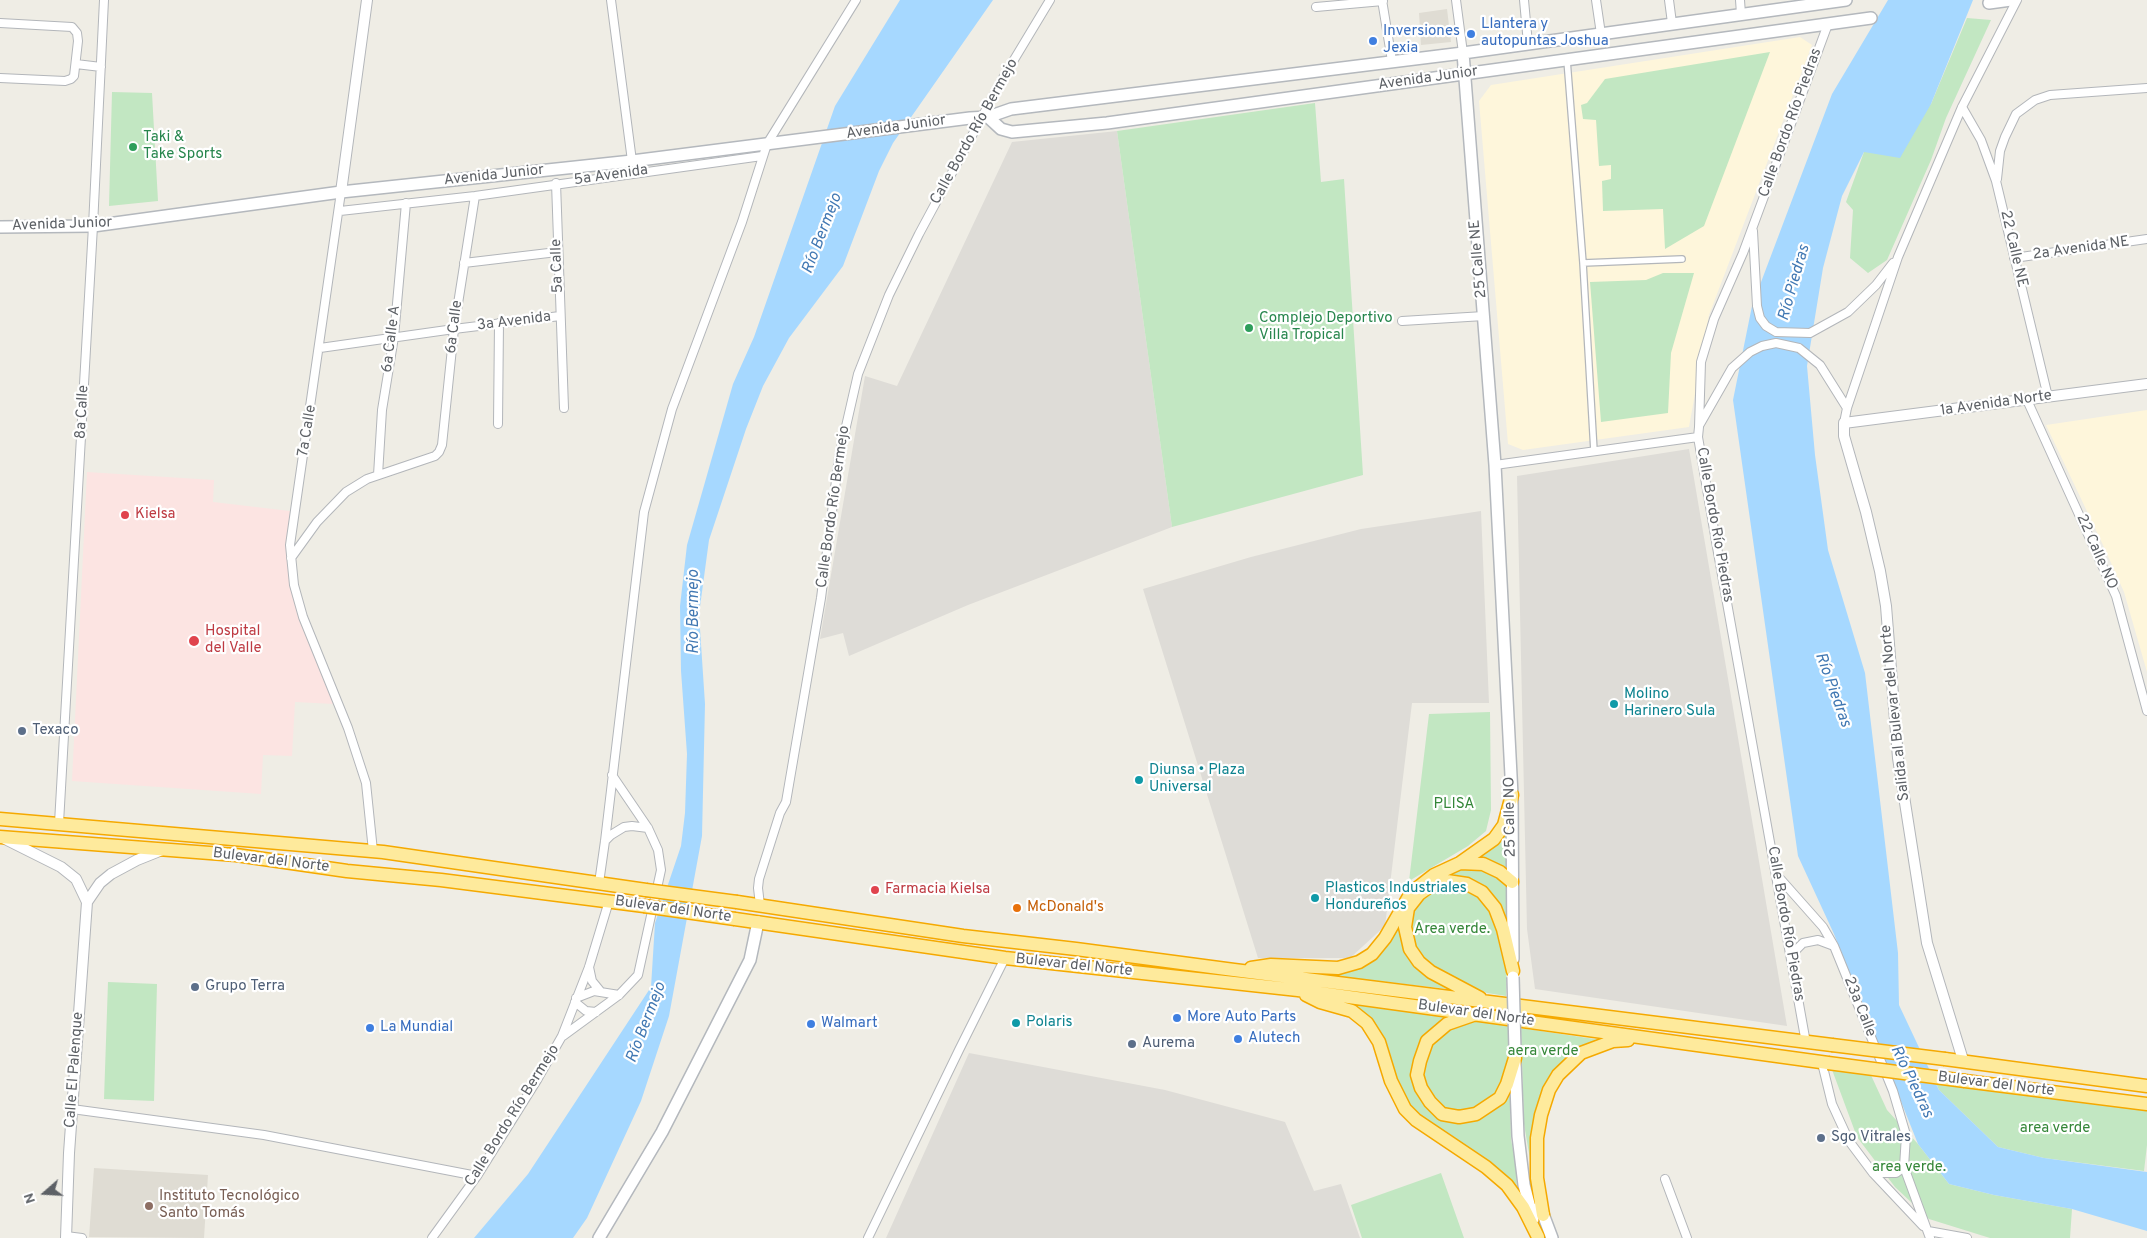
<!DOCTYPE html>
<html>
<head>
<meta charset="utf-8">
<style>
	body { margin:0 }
	#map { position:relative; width:2147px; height:1238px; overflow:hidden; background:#efede5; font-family:Overpass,sans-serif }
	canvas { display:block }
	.north { position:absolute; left:20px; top:1168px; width:50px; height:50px; -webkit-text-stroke:4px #fff; paint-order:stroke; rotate:251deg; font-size:14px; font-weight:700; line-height:20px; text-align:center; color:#5d6166 }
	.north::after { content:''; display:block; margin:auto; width:18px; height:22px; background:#5d6166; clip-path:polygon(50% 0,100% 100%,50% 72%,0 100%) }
</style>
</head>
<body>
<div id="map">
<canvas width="2147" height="1238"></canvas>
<div class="north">N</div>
</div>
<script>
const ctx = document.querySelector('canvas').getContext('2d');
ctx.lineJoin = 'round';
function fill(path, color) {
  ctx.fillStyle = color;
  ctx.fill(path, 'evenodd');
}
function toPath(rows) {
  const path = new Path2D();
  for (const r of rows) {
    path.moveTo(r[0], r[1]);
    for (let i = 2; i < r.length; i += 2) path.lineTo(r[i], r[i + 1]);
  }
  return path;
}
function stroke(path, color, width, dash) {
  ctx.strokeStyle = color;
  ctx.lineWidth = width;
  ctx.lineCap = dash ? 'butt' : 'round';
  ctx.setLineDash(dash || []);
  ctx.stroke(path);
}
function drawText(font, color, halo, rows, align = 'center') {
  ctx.font = font + ' Overpass,sans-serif';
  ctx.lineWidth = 4.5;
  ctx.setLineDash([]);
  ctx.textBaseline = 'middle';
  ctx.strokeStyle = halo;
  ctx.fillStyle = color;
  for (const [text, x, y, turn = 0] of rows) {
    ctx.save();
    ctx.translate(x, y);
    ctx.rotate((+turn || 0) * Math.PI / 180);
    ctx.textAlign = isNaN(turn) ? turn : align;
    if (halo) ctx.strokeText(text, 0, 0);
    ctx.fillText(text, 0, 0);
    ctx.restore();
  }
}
fill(toPath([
	[1800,37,1812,45,1709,315,1689,427,1523,450,1508,444,1479,101,1491,85],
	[2147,410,2147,672,2124,592,2103,545,2046,425]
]), '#fef6db');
fill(toPath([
	[1117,131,1172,527,968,605,849,656,843,633,820,639,865,376,897,386,1012,142],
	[1689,449,1787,1026,1535,989,1527,929,1517,476],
	[1481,511,1489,703,1412,703,1385,926,1350,958,1258,958,1143,589,1251,557,1361,529],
	[969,1053,1165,1090,1285,1122,1314,1191,1341,1184,1360,1238,886,1238]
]), '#dedcd7');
fill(toPath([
	[1447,9,1451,42,1421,45,1419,13],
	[94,1168,208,1175,204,1238,89,1237]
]), '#dfdcd3');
fill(toPath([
	[87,472,214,480,213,502,290,511,286,553,299,616,334,704,295,702,292,756,263,755,261,794,72,781]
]), '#fce4e2');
fill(toPath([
	[1967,18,1991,20,1946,118,1931,160,1887,260,1868,273,1850,258,1853,210,1846,202,1864,152,1931,104],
	[1770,52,1704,226,1665,249,1663,209,1603,211,1602,181,1611,179,1611,165,1599,166,1596,120,1583,119,1581,105,1587,103,1605,79],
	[112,92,152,93,158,201,109,206],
	[1315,103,1321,182,1344,179,1363,475,1172,527,1117,131],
	[1663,273,1694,273,1671,353,1668,413,1601,422,1590,282,1646,280],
	[1490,712,1491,810,1486,831,1468,846,1409,881,1429,714],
	[1506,831,1506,872,1472,860],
	[1462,867,1482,868,1506,883,1507,928,1489,893,1437,878],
	[1440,887,1467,889,1478,895,1492,912,1507,962,1506,996,1487,993,1452,978,1433,968,1413,947,1409,928,1412,911,1422,897],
	[1401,915,1406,952,1457,990,1280,970,1363,965],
	[108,982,157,984,154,1101,104,1099],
	[1332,1001,1451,1018,1424,1038,1417,1090,1461,1121,1510,1089,1511,1140,1516,1164,1517,1191,1420,1117,1406,1103,1398,1088,1382,1039],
	[1471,1020,1508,1026,1509,1067,1496,1096,1485,1104,1460,1113,1445,1110,1433,1099,1426,1086,1423,1077,1423,1069,1431,1044,1446,1031],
	[1521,1028,1601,1040,1581,1048,1558,1066,1543,1091,1532,1171,1524,1124],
	[1831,1067,1870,1073,1887,1110,1918,1144,1949,1184,1994,1195,2072,1209,2070,1238,1990,1238,1929,1219,1895,1187,1857,1137],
	[1935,1081,2147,1110,2147,1145,2144,1171,2044,1158,1998,1147,1939,1090],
	[1441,1173,1464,1238,1362,1238,1351,1205]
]), '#c2e7c2');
fill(toPath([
	[900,0,993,0,893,143,879,171,843,266,789,338,763,386,746,429,709,540,699,614,705,704,702,836,669,1016,641,1101,587,1218,573,1238,474,1238,528,1174,651,987,655,923,681,846,685,813,687,754,681,671,680,606,687,545,733,384,754,337,835,106],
	[1888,0,1973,0,1931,104,1900,158,1864,152,1842,196,1823,268,1807,366,1815,455,1828,550,1865,673,1898,953,1899,1005,1939,1090,1998,1147,2044,1158,2147,1172,2147,1231,2072,1209,1994,1195,1949,1184,1918,1144,1834,934,1798,856,1733,400,1752,306,1832,94]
]), '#a6d8ff');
const pedestrian = toPath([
	[1567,60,1583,263,1594,451],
	[1583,263,1682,259]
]);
const minor = toPath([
	[611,0,632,161],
	[1382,0,1392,61],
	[1456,0,1463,53],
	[1524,0,1528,44],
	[1596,0,1601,34],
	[1669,0,1672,23],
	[1740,0,1741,14],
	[1316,7,1383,1],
	[0,23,72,27,77,33,78,41,74,76,71,79,65,81,0,78],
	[76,64,101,67],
	[1962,107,1981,140,1996,181,2048,397],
	[1997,179,2000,151,2005,137,2016,114,2035,100,2050,95,2147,88],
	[556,183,564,408],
	[341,192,290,545,294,585,303,617,348,728,366,783,373,851],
	[340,211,475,196,762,156],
	[1753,231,1757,306,1760,318,1766,326,1776,332,1810,333,1848,312,1876,285,1893,263],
	[2014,258,2147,239],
	[464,263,557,252],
	[1402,321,1484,316],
	[320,348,454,329,560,316],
	[2027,400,2116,596,2147,711],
	[1844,423,1847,408,1898,257,1962,107,2017,0],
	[498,424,499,323],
	[1700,424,1732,368,1750,352,1762,346,1776,343,1799,348,1820,365,1847,408],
	[1495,465,1698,437],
	[378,475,382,410,394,337,406,203],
	[291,558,317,522,346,492,367,479,435,456,439,452,442,445,454,329,475,196],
	[59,823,93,226,104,0],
	[605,841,611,835,624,827,632,826,648,828],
	[1776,874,1823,927,1834,946],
	[599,883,605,841,644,512,672,409,742,222,767,144,856,0],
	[760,905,758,888,759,879,780,813,786,802,821,598,839,457,858,374,889,295,919,234,1003,78,1050,0],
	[1791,955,1803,943,1818,940,1834,946,1893,1091,1906,1135,1904,1167,1930,1238],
	[589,967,592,981,601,992],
	[576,998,594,991,619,995],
	[575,1002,586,1011,596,1012],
	[563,1036,619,995,638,975,661,870,658,850,648,828,612,775],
	[1806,1043,1717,547,1698,437,1699,427,1701,362,1714,319,1743,253,1828,24],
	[1822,1063,1832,1104,1849,1141,1873,1173,1923,1226],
	[72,1109,264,1135,477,1176],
	[1873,1173,1896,1173,1904,1167],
	[1665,1179,1687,1238],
	[1928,1231,1967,1238],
	[66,1236,82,1238],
	[432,1238,477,1176,537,1080,562,1036,589,967,609,901],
	[868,1238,959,1050,1005,958]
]);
const tertiary = toPath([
	[341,192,367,0],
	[5,839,61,867,76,879,87,902,69,1153,66,1238],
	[87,902,100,883,111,874,137,860,162,850],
	[1963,1060,1927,943,1898,758,1886,606,1880,571,1866,512,1844,436,1844,423,2147,384]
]);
const secondary = toPath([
	[1989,3,2011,0],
	[1463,53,1495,465,1512,795,1513,959],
	[988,117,1001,129,1012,132,1107,123,1871,18],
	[0,227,93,226,341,192,632,161,970,118,988,117,1011,109,1463,53,1846,0],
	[1515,1062,1518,1136,1524,1185,1533,1219],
	[1540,1206,1552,1238],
	[599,1238,662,1132,750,960,758,922]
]);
const trunk = toPath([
	[0,819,383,852,646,890],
	[0,837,236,855,347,871,441,880,644,906],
	[1460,863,1483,864,1500,872,1512,882],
	[737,902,963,936,1076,949,1234,970,1832,1045],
	[735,919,1005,958,1298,990,1828,1063],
	[1251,968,1271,965,1338,968,1359,962,1372,954,1385,938,1411,893,1434,875,1460,863,1494,839,1504,825,1512,795],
	[1306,995,1320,1002,1352,1011,1367,1023,1379,1042,1391,1081,1405,1109,1416,1120,1486,1167,1507,1185,1523,1207,1538,1237],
	[1480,998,1431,972,1419,962,1410,949,1405,927,1408,908,1419,894,1433,884,1447,881,1467,884,1482,892,1495,908,1503,929,1513,971],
	[1473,1015,1447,1024,1427,1041,1420,1061,1417,1075,1421,1088,1430,1102,1442,1114,1459,1117,1476,1114,1500,1098,1507,1084,1515,1058],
	[1945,1059,2147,1086],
	[1965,1081,2147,1104],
	[1543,1215,1537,1178,1537,1138,1541,1115,1549,1090,1558,1075,1581,1053,1613,1041,1628,1040]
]);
stroke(pedestrian, '#b3b6ba', 8);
stroke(minor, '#b3b6ba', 10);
stroke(tertiary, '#b3b6ba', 12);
stroke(secondary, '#b4b8bd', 14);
stroke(trunk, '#f5a900', 15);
stroke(pedestrian, '#fff', 5.5);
stroke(minor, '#fff', 8);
stroke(tertiary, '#fff', 10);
stroke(secondary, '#fff', 11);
stroke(trunk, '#feea9c', 12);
const secondaryBridge = toPath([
	[1513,977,1515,1050]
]);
const trunkBridge = toPath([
	[646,890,737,902],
	[644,906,735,919],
	[1832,1045,1945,1059],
	[1828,1063,1965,1081]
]);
stroke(secondaryBridge, '#b4b8bd', 14, []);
stroke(trunkBridge, '#f5a900', 15, []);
stroke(secondaryBridge, '#fff', 11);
stroke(trunkBridge, '#feea9c', 12);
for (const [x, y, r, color] of [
	[1471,34,5,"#3f7fe0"],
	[1373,41,5,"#3f7fe0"],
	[133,147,5,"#2e9e5b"],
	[1249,328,5,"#2e9e5b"],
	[125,515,5,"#e0444e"],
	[194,641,6,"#e0444e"],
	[1614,704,5,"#0f9aa8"],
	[22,731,5,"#5c6f8a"],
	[1139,780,5,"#0f9aa8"],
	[875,890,5,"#e0444e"],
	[1315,898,5,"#0f9aa8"],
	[1017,908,5,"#e8710a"],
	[195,987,5,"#5c6f8a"],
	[1177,1018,5,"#3f7fe0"],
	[1016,1023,5,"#0f9aa8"],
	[811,1024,5,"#3f7fe0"],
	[370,1028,5,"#3f7fe0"],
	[1238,1039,5,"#3f7fe0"],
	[1132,1044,5,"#5c6f8a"],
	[1821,1138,5,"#5c6f8a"],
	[149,1206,5,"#8d6e63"]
]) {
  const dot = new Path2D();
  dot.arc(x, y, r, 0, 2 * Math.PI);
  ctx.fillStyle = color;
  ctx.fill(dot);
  stroke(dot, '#fff', 2);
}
drawText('15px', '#366cbe', '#fff', [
	["Llantera y",1481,25],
	["autopuntas Joshua",1481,42],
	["Inversiones",1383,32],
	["Jexia",1383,49],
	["More Auto Parts",1187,1018],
	["Walmart",821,1024],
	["La Mundial",380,1028],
	["Alutech",1248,1039]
], 'left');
drawText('15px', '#5d6166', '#fff', [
	["Avenida Junior",1428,79,-8],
	["Calle Bordo Río Piedras",1791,123,-70],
	["Avenida Junior",896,128,-8],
	["Calle Bordo Río Bermejo",975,132,-61],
	["Avenida Junior",494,176,-6],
	["5a Avenida",611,176,-8],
	["Avenida Junior",62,225,-2],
	["22 Calle NE",2013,249,77],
	["2a Avenida NE",2081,249,-8],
	["25 Calle NE",1479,259,-95],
	["5a Calle",558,266,-92],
	["3a Avenida",514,322,-7],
	["6a Calle",455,327,-83],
	["6a Calle A",392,339,-83],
	["1a Avenida Norte",1996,404,-8],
	["8a Calle",83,412,-87],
	["7a Calle",308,431,-81],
	["Calle Bordo Río Bermejo",834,507,-82],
	["Calle Bordo Río Piedras",1714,525,80],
	["22 Calle NO",2096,552,66],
	["Salida al Bulevar del Norte",1896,713,-96],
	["25 Calle NO",1511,817,-91],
	["Bulevar del Norte",271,861,7],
	["Bulevar del Norte",673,910,8],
	["Calle Bordo Río Piedras",1785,924,80],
	["Bulevar del Norte",1074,966,6],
	["23a Calle",1859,1007,68],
	["Bulevar del Norte",1476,1014,8],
	["Calle El Palenque",75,1070,-86],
	["Bulevar del Norte",1996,1085,7],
	["Calle Bordo Río Bermejo",513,1116,-58]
]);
drawText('15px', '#27864d', '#fff', [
	["Taki &",143,138],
	["Take Sports",143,155],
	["Complejo Deportivo",1259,319],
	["Villa Tropical",1259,336]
], 'left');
drawText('15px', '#be3a42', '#fff', [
	["Kielsa",135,515],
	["Hospital",205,632],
	["del Valle",205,649],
	["Farmacia Kielsa",885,890]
], 'left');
drawText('15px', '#0d838f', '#fff', [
	["Molino",1624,695],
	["Harinero Sula",1624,712],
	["Diunsa • Plaza",1149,771],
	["Universal",1149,788],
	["Plasticos Industriales",1325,889],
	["Hondureños",1325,906],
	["Polaris",1026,1023]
], 'left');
drawText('15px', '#4e5e75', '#fff', [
	["Texaco",32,731],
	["Grupo Terra",205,987],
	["Aurema",1142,1044],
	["Sgo Vitrales",1831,1138]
], 'left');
drawText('15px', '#348638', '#fff', [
	["PLISA",1454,805],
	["Area verde.",1452,930],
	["aera verde",1543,1052],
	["area verde",2055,1129],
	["area verde.",1909,1168]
]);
drawText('15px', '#c56008', '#fff', [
	["McDonald's",1027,908]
], 'left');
drawText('15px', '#785e54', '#fff', [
	["Instituto Tecnológico",159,1197],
	["Santo Tomás",159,1214]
], 'left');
drawText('italic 16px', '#4178b3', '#fff', [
	["Río Bermejo",823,234,-69],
	["Río Piedras",1795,283,-74],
	["Río Bermejo",695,612,-90],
	["Río Piedras",1832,690,70],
	["Río Bermejo",647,1023,-69],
	["Río Piedras",1911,1082,64]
]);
</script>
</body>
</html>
